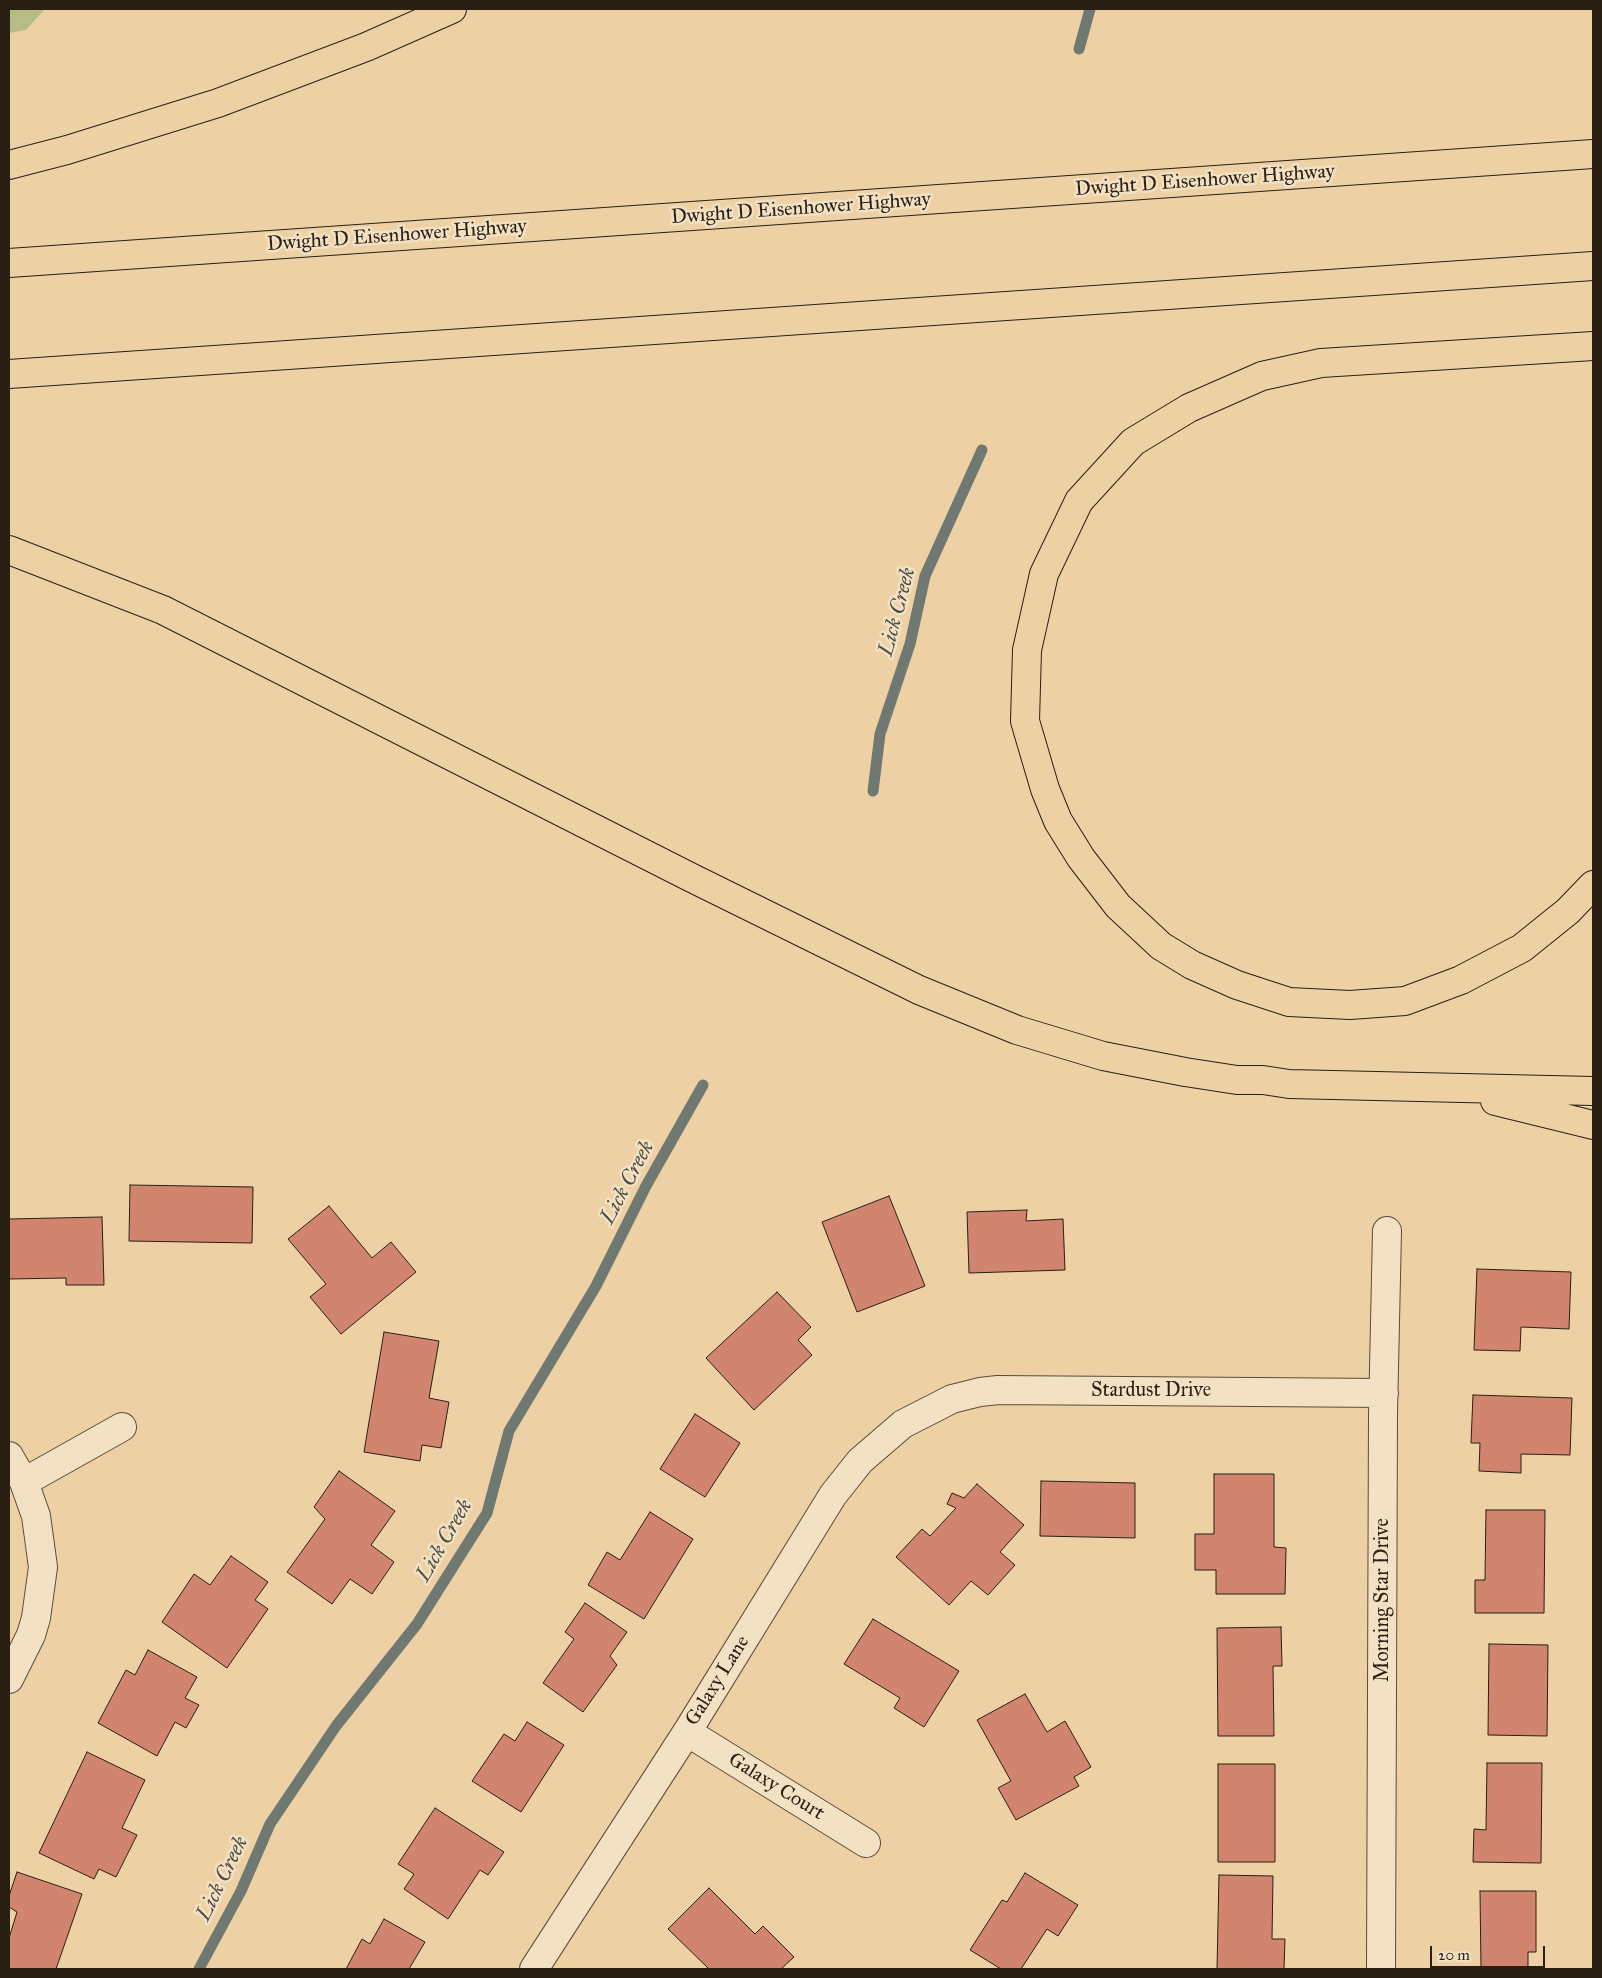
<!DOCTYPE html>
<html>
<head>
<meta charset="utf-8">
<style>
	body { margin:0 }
	#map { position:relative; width:1602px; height:1978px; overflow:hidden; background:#edd1a4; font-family:"IM FELL Great Primer",serif }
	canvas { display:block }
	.frame { position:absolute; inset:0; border:10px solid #2a1f13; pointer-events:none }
	.scale { position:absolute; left:1430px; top:1946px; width:115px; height:22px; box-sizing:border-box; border:2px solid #2a1f13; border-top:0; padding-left:6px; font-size:15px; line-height:18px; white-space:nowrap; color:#2a1f13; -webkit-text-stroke:4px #f3e1c4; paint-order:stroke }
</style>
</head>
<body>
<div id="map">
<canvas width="1602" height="1978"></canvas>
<div class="frame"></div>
<div class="scale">20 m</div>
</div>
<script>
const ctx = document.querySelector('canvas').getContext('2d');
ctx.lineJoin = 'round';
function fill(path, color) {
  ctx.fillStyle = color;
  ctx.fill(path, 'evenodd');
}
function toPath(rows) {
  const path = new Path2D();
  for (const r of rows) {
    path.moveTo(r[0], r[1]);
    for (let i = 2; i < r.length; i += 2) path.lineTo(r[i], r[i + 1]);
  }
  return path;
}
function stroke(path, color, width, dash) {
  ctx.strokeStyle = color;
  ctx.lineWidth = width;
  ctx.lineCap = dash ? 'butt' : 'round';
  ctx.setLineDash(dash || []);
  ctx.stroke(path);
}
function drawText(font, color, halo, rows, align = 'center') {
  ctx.font = font + ' "IM FELL Great Primer",serif';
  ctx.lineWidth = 5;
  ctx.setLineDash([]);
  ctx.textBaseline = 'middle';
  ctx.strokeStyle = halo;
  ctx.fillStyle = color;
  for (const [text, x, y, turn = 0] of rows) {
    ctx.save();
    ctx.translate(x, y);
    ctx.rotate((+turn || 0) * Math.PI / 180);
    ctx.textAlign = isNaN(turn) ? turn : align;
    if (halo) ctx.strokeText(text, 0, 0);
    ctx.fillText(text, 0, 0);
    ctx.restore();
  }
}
fill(toPath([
	[9,9,45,9,26,30,9,33]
]), '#b7bc86');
stroke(toPath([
	[1079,49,1090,9],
	[873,791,880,734,910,644,925,576,982,450],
	[199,1969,241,1891,270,1824,336,1726,417,1624,487,1513,509,1431,596,1286,646,1186,703,1085]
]), '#707872', 11);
const building = toPath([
	[130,1185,253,1187,252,1243,129,1241,130,1185],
	[889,1196,925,1286,857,1312,822,1222,889,1196],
	[329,1206,372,1258,391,1242,416,1272,341,1334,310,1297,326,1284,288,1239,329,1206],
	[1027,1210,1026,1221,1063,1219,1065,1270,969,1273,967,1212,1027,1210],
	[102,1217,104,1285,66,1285,66,1278,9,1279,9,1219,102,1217],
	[1477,1269,1571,1272,1569,1329,1521,1327,1520,1351,1474,1350,1477,1269],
	[777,1292,811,1327,798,1340,812,1355,754,1410,706,1358,777,1292],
	[384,1332,439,1341,429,1398,449,1402,441,1448,422,1445,420,1461,364,1452,384,1332],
	[1473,1395,1572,1398,1570,1455,1521,1454,1521,1473,1479,1471,1480,1443,1471,1443,1473,1395],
	[695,1414,740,1443,705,1497,660,1469,695,1414],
	[339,1471,395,1511,371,1545,394,1562,372,1594,350,1579,332,1604,287,1572,325,1519,314,1507,339,1471],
	[1214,1474,1274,1474,1274,1547,1286,1548,1285,1594,1216,1594,1216,1570,1195,1570,1195,1534,1214,1534,1214,1474],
	[1041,1481,1135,1483,1135,1538,1040,1536,1041,1481],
	[977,1484,1024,1525,1000,1552,1015,1565,988,1595,971,1581,949,1605,896,1557,922,1529,930,1536,956,1508,947,1504,952,1493,964,1498,977,1484],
	[1486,1510,1545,1510,1544,1613,1475,1613,1475,1580,1485,1580,1486,1510],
	[650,1512,693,1539,644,1619,588,1585,607,1552,620,1560,650,1512],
	[231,1556,268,1582,255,1600,268,1609,227,1668,162,1622,194,1574,210,1585,231,1556],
	[585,1603,627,1632,610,1656,617,1665,583,1712,543,1683,574,1639,565,1632,585,1603],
	[873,1619,959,1671,924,1727,894,1708,900,1698,844,1664,873,1619],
	[1281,1627,1282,1666,1273,1666,1274,1736,1218,1736,1217,1628,1281,1627],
	[1489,1644,1548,1645,1547,1736,1488,1735,1489,1644],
	[148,1650,197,1677,185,1698,199,1705,186,1728,175,1722,157,1756,98,1723,126,1670,135,1675,148,1650],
	[1025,1694,1047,1732,1065,1721,1091,1767,1074,1777,1079,1786,1016,1820,998,1788,1011,1781,977,1720,1025,1694],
	[527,1722,564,1745,521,1812,472,1781,504,1734,515,1741,527,1722],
	[87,1752,145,1780,122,1828,137,1835,116,1877,99,1869,94,1879,39,1853,87,1752],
	[1487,1763,1542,1763,1541,1863,1473,1862,1474,1829,1486,1830,1487,1763],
	[1218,1764,1275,1764,1275,1862,1218,1862,1218,1764],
	[435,1808,504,1852,488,1875,480,1870,448,1919,404,1889,414,1874,398,1864,435,1808],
	[17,1872,82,1894,56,1969,9,1969,9,1938,17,1912,9,1907,9,1896,17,1872],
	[1025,1873,1078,1905,1058,1936,1047,1929,1021,1969,1001,1969,970,1950,1002,1900,1007,1902,1025,1873],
	[1219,1875,1273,1876,1272,1939,1285,1939,1284,1969,1217,1969,1219,1875],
	[709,1888,755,1934,763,1926,794,1957,781,1969,709,1969,668,1929,709,1888],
	[1480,1891,1536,1891,1536,1952,1528,1952,1528,1969,1481,1969,1480,1891],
	[384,1919,425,1942,409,1969,346,1969,362,1939,370,1944,384,1919]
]);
fill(building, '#d1856f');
stroke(building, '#2a1f13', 1);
const street = toPath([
	[9,1456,24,1482,36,1516,43,1567,36,1618,31,1635,9,1679],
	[24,1482,122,1427],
	[687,1732,866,1843],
	[534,1969,687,1732,833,1495,860,1461,903,1424,952,1399,980,1392,998,1390,1384,1393],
	[1381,1969,1383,1414,1387,1231]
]);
const highway = toPath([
	[9,165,67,150,218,103,366,47,452,9],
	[9,263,1593,154],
	[1593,346,1321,363,1262,376,1189,408,1133,442,1079,501,1044,574,1027,650,1025,721,1045,789,1058,821,1081,858,1118,906,1161,946,1192,965,1237,985,1289,1002,1350,1005,1405,1001,1461,980,1522,948,1568,911,1593,885],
	[9,374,1593,266],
	[9,550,163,610,692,878,919,990,1017,1030,1103,1056,1185,1072,1237,1080,1263,1080,1289,1084,1593,1091],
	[1495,1101,1593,1125]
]);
stroke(street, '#5b4c37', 30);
stroke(highway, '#2a1f13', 30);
stroke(street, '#f3e1c4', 28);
stroke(highway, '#edd1a4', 28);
drawText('20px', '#2a1f13', '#f3e1c4', [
	["Dwight D Eisenhower Highway",1205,181,-4],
	["Dwight D Eisenhower Highway",801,209,-4],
	["Dwight D Eisenhower Highway",397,236,-4],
	["Stardust Drive",1151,1391],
	["Morning Star Drive",1383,1600,-90],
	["Galaxy Lane",718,1681,-58],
	["Galaxy Court",776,1787,32]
]);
drawText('italic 21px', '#4d4c43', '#f3e1c4', [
	["Lick Creek",898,612,-75],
	["Lick Creek",628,1183,-62],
	["Lick Creek",445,1541,-60],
	["Lick Creek",223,1879,-64]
]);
</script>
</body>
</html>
